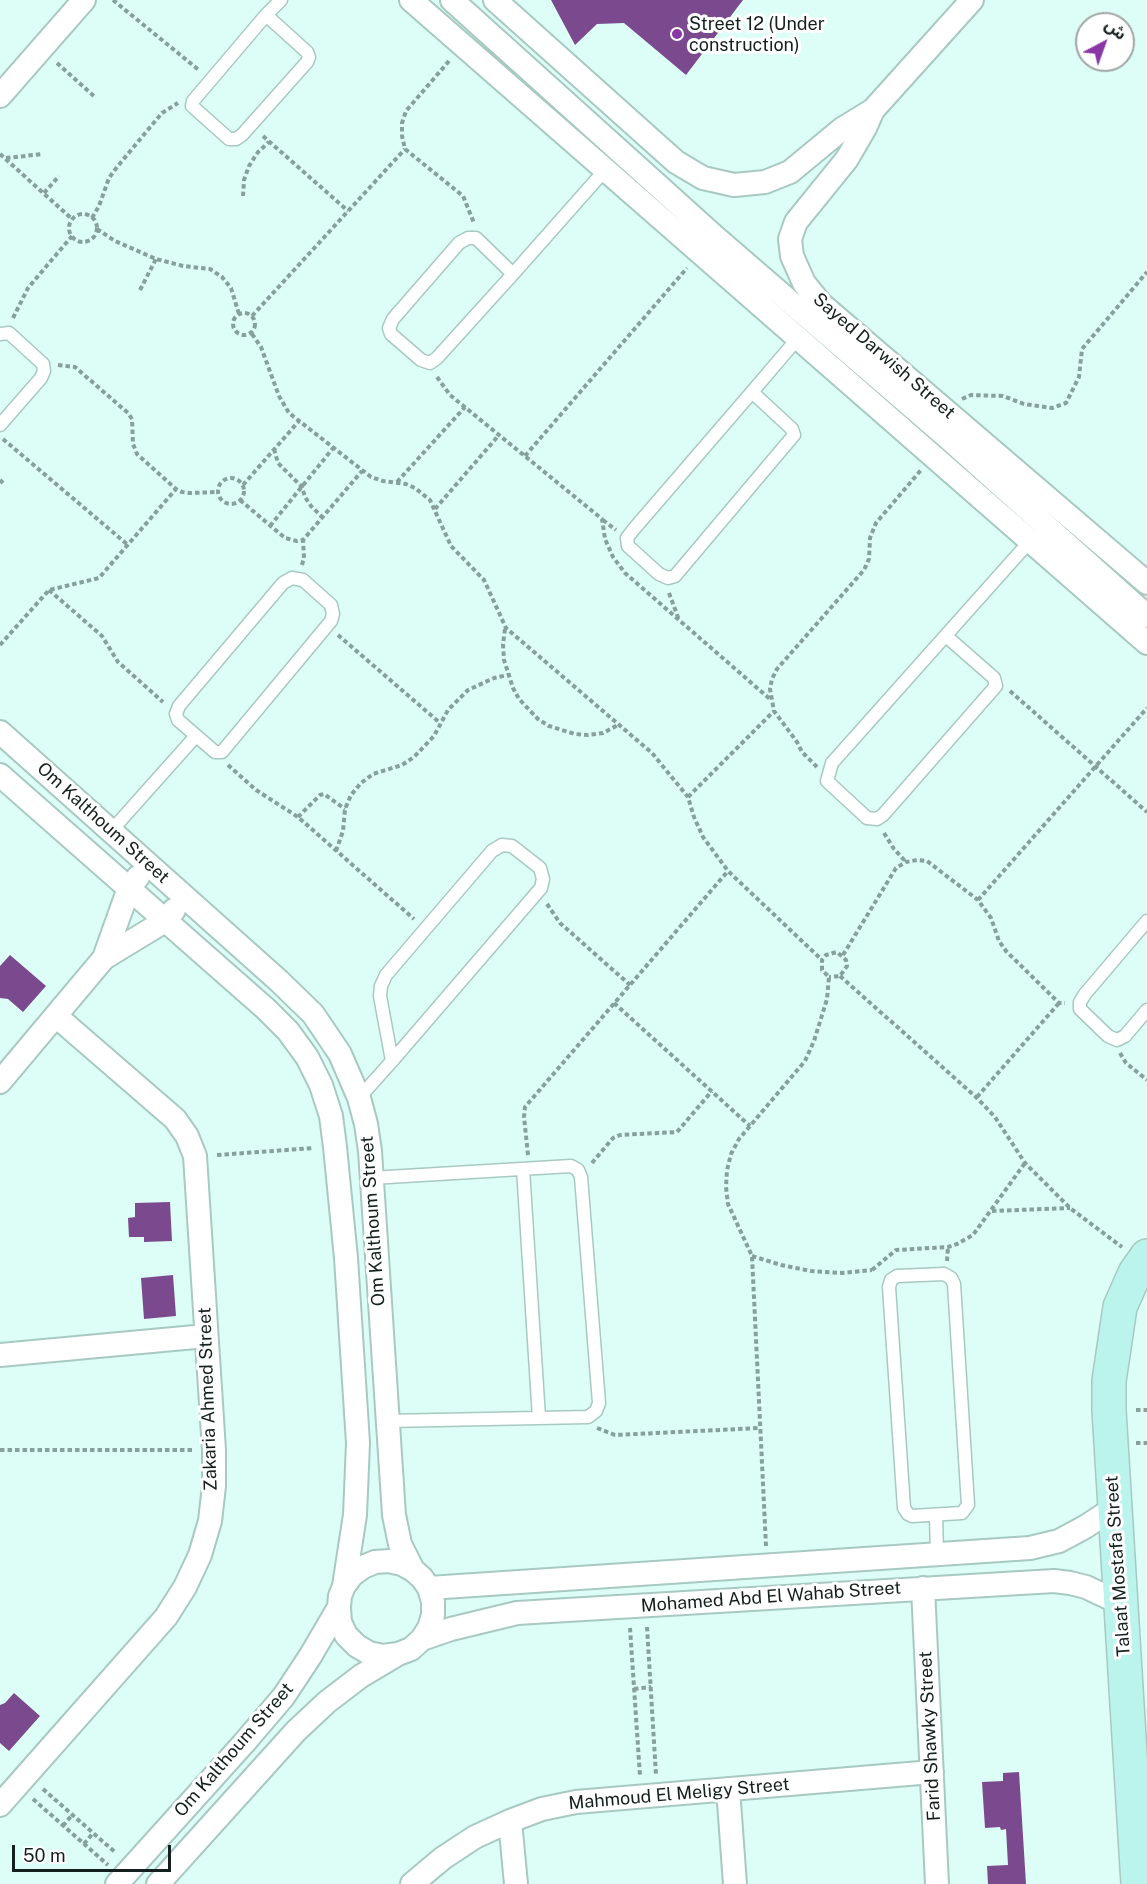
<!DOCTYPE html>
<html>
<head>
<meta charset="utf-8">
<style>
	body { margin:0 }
	#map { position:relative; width:1147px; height:1884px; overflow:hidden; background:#dcfef6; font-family:"Public Sans","Noto Sans Arabic",sans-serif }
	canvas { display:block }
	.north { position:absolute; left:1075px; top:12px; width:60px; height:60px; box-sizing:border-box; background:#fff; border:2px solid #a1a6a5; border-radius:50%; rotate:41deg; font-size:16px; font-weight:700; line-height:24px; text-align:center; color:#13201d }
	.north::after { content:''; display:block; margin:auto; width:21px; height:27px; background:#8937a6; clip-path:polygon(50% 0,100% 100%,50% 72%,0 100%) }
	.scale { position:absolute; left:12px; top:1845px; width:159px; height:27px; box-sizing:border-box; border:3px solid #13201d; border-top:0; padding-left:8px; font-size:18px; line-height:21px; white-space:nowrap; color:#13201d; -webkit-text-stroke:4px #fff; paint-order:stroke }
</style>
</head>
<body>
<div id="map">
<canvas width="1147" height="1884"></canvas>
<div class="north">ش</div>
<div class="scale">50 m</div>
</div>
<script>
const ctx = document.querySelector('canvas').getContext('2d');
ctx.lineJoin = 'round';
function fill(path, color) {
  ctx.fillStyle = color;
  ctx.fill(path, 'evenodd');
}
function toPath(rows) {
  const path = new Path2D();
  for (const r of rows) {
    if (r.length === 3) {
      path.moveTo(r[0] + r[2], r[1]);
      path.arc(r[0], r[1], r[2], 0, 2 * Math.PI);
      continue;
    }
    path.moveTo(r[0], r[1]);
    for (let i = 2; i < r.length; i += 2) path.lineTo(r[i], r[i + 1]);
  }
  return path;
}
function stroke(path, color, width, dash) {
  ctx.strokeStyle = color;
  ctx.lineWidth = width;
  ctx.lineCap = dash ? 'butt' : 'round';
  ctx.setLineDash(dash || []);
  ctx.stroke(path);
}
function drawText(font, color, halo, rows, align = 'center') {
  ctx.font = font + ' "Public Sans",sans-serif';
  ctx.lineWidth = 6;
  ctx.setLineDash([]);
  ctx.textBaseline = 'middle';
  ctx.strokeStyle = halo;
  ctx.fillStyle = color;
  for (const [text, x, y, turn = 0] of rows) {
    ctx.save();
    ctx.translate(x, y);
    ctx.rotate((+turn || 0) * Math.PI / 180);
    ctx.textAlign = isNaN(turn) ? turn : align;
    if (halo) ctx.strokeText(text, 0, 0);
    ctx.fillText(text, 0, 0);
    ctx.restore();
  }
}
fill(toPath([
	[551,0,743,0,686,75,624,23,597,24,575,45],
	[10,955,46,986,23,1012,8,999,0,998,0,966],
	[170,1202,172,1241,144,1242,144,1237,129,1237,128,1218,135,1217,135,1203],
	[173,1275,176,1316,144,1319,141,1278],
	[14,1693,40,1716,9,1751,0,1743,0,1705,5,1703],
	[1019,1772,1026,1884,988,1884,987,1866,1008,1865,1006,1829,1001,1830,1000,1827,985,1828,982,1782,1003,1781,1003,1773]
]), '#7b498e');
const lane = toPath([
	[266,15,307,52,309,57,307,62,242,135,236,139,229,139,192,106,193,101,266,15],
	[266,15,281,0],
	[513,274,476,238,468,238,459,243,393,319,389,328,391,334,421,360,430,363,437,358,513,274,605,170],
	[0,334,9,333,43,364,44,371,41,378,0,425],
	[752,392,792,429,794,435,675,576,668,578,659,574,628,546,627,538,633,530,752,392,798,338],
	[292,578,303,580,331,605,333,614,331,621,222,752,215,752,178,720,176,714,179,706,283,583,292,578],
	[946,636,994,678,996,686,883,815,877,819,867,818,827,781,832,763,1030,541],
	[112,830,195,737],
	[502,845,512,846,540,868,543,879,541,888,392,1061,380,996,381,986,386,975,492,851,502,845],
	[1147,921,1085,994,1080,1002,1080,1009,1108,1036,1117,1040,1125,1036,1147,1010],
	[359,1098,392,1061],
	[523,1169,539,1418],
	[371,1178,571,1166,578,1170,581,1177,599,1403,596,1411,588,1417,387,1421],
	[944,1274,951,1278,954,1284,968,1505,962,1513,912,1516,908,1514,904,1508,889,1287,891,1280,897,1276,944,1274],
	[936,1515,937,1554]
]);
const street = toPath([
	[411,0,1147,643],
	[452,0,715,237,948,438,1147,616],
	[495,0,676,162,703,178,734,185,765,182,790,172,842,129,873,110,972,0],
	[0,96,84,0],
	[873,110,865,128,847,159,796,222,790,239,792,256,804,283,821,304,1147,583],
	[0,732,279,981,313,1014,340,1054,359,1098,366,1124,370,1151,394,1515,400,1544,413,1570],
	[0,775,266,1009,288,1031,307,1057,321,1085,331,1116,335,1147,346,1258,358,1443,355,1515,344,1586],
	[104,958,129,888,138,877],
	[0,1082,104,958,165,921,174,910],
	[0,1355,206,1336],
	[429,1588,1030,1548,1059,1541,1085,1527,1114,1508],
	[923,1588,937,1884],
	[422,1639,429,1628,433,1615,433,1602,429,1588,422,1578,413,1570,402,1564,389,1561,375,1562,363,1567,352,1575,344,1586,340,1596,339,1607,340,1622,346,1635,357,1646,369,1653,383,1656,398,1654,411,1649,422,1639,451,1629,517,1613,1054,1581,1070,1583,1086,1587,1120,1603],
	[728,1789,735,1884],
	[0,1805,166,1617,185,1587,200,1555,210,1521,214,1486,214,1450,195,1156,187,1136,175,1119,56,1016],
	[510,1821,516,1884],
	[117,1884,244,1743,284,1696,311,1655,339,1607],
	[158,1884,296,1731,327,1702,361,1676,398,1654],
	[412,1884,443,1858,475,1837,510,1821,542,1809,576,1802,932,1772]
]);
const secondary = toPath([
	[1138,1884,1109,1410,1109,1381,1120,1307,1135,1273,1147,1256]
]);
stroke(lane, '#a7c9c1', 15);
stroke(street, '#a7c9c1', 26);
stroke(secondary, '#a7c9c1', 36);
stroke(toPath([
	[113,0,200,71],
	[449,61,406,111,402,123,402,136,405,149,463,196,474,223],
	[57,63,96,98],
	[263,136,348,211],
	[0,154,72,219],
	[6,158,43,154],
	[44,193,59,176],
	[243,196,244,180,249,166,258,152,269,142],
	[83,228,14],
	[92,218,99,206,109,178,117,167,162,113,178,103],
	[97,229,115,241,156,259,183,266,210,269,222,277,231,288,239,314],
	[140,290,156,259],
	[244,324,11],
	[252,316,405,149],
	[13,318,28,288,72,236],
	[252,334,261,347,279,396,289,413,371,477,383,481,406,484,415,488,430,500,451,546,484,580,506,628,652,753,688,797,694,817,703,837,728,871,822,960],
	[58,365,75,367,128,413,132,419,133,444,137,454,176,489,182,492,189,493,218,492],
	[437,377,450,395,602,519,605,539,613,557,625,573,771,700],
	[962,399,971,395,1003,396,1024,404,1052,408,1066,403,1079,377,1082,349,1147,272],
	[3,439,128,545],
	[274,449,278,463,302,487,305,497,311,506,322,517],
	[525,456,687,268],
	[231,491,13],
	[0,480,3,483],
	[397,482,465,407],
	[243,485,299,421],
	[240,500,285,538,297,541,303,540,362,471],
	[435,509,499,435],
	[603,520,616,530],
	[270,526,334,447],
	[302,565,304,558,303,540],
	[49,590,102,636,118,662,163,702],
	[669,593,679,620],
	[505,629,503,644,504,660,513,688,519,699,538,719,549,726,575,734,588,735,603,733,618,725],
	[338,635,440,723],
	[0,645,49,590,99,578,176,489],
	[1010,691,1147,812],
	[228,765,256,790,298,817,414,919],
	[817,767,802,752,797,742,774,711,770,689,772,679,777,669,864,570,869,559,870,538,876,523,921,470],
	[688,797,774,711],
	[298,817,320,795,324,794,345,809],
	[884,833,894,849,906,862],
	[336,851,343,831,345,809,351,795,361,783,373,774,402,765,414,757,434,736,448,710,468,690,494,678,508,675],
	[978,900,1147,708],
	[547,904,560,923,630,985],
	[843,955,896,868,906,862,917,860,927,861,978,900,991,918,999,941,1006,951,1059,1003,1065,1003],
	[840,976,976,1097,995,1117,1025,1163,1070,1208,1122,1247],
	[614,1003,750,1126],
	[1120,1053,1126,1063,1147,1080],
	[977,1097,1059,1003],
	[217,1155,314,1148],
	[528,1155,524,1117,525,1107,728,871],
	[592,1163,613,1138,620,1135,677,1132,712,1091],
	[992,1211,1070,1208],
	[752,1256,781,1265,811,1271,842,1273,872,1270],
	[947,1261,948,1247],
	[872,1270,896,1250,948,1247,957,1244,973,1235,1025,1163],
	[1136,1410,1147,1410],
	[597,1428,615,1435,760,1428],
	[1136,1443,1147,1443],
	[0,1450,195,1450],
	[766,1546,752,1256,728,1204,726,1187,727,1170,731,1154,739,1139,805,1061,814,1041,827,999,829,977,822,970,822,960,826,955,837,952,846,960,847,966,840,976,829,977],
	[647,1627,656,1775],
	[630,1628,640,1776],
	[634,1689,651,1687],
	[43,1789,116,1853],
	[33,1799,108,1865],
	[63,1826,72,1815],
	[84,1844,93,1833]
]), '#87a09a', 4, [4.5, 3]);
stroke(lane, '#fff', 12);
stroke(street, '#fff', 22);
stroke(secondary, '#bbf4ed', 33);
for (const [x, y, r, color] of [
	[677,34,6,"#8937a6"]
]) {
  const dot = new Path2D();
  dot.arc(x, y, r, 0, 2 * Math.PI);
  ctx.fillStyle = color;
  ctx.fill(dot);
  stroke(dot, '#fff', 2);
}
drawText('18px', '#13201d', '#fff', [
	["Street 12 (Under",689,24],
	["construction)",689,45]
], 'left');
drawText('18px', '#13201d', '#fff', [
	["Sayed Darwish Street",884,356,41],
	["Om Kalthoum Street",103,823,42],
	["Om Kalthoum Street",373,1221,-94],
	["Zakaria Ahmed Street",208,1399,-92],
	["Talaat Mostafa Street",1118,1566,-94],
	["Mohamed Abd El Wahab Street",771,1597,-4],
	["Farid Shawky Street",930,1736,-93],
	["Om Kalthoum Street",234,1750,-49],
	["Mahmoud El Meligy Street",679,1794,-5]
]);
</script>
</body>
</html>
